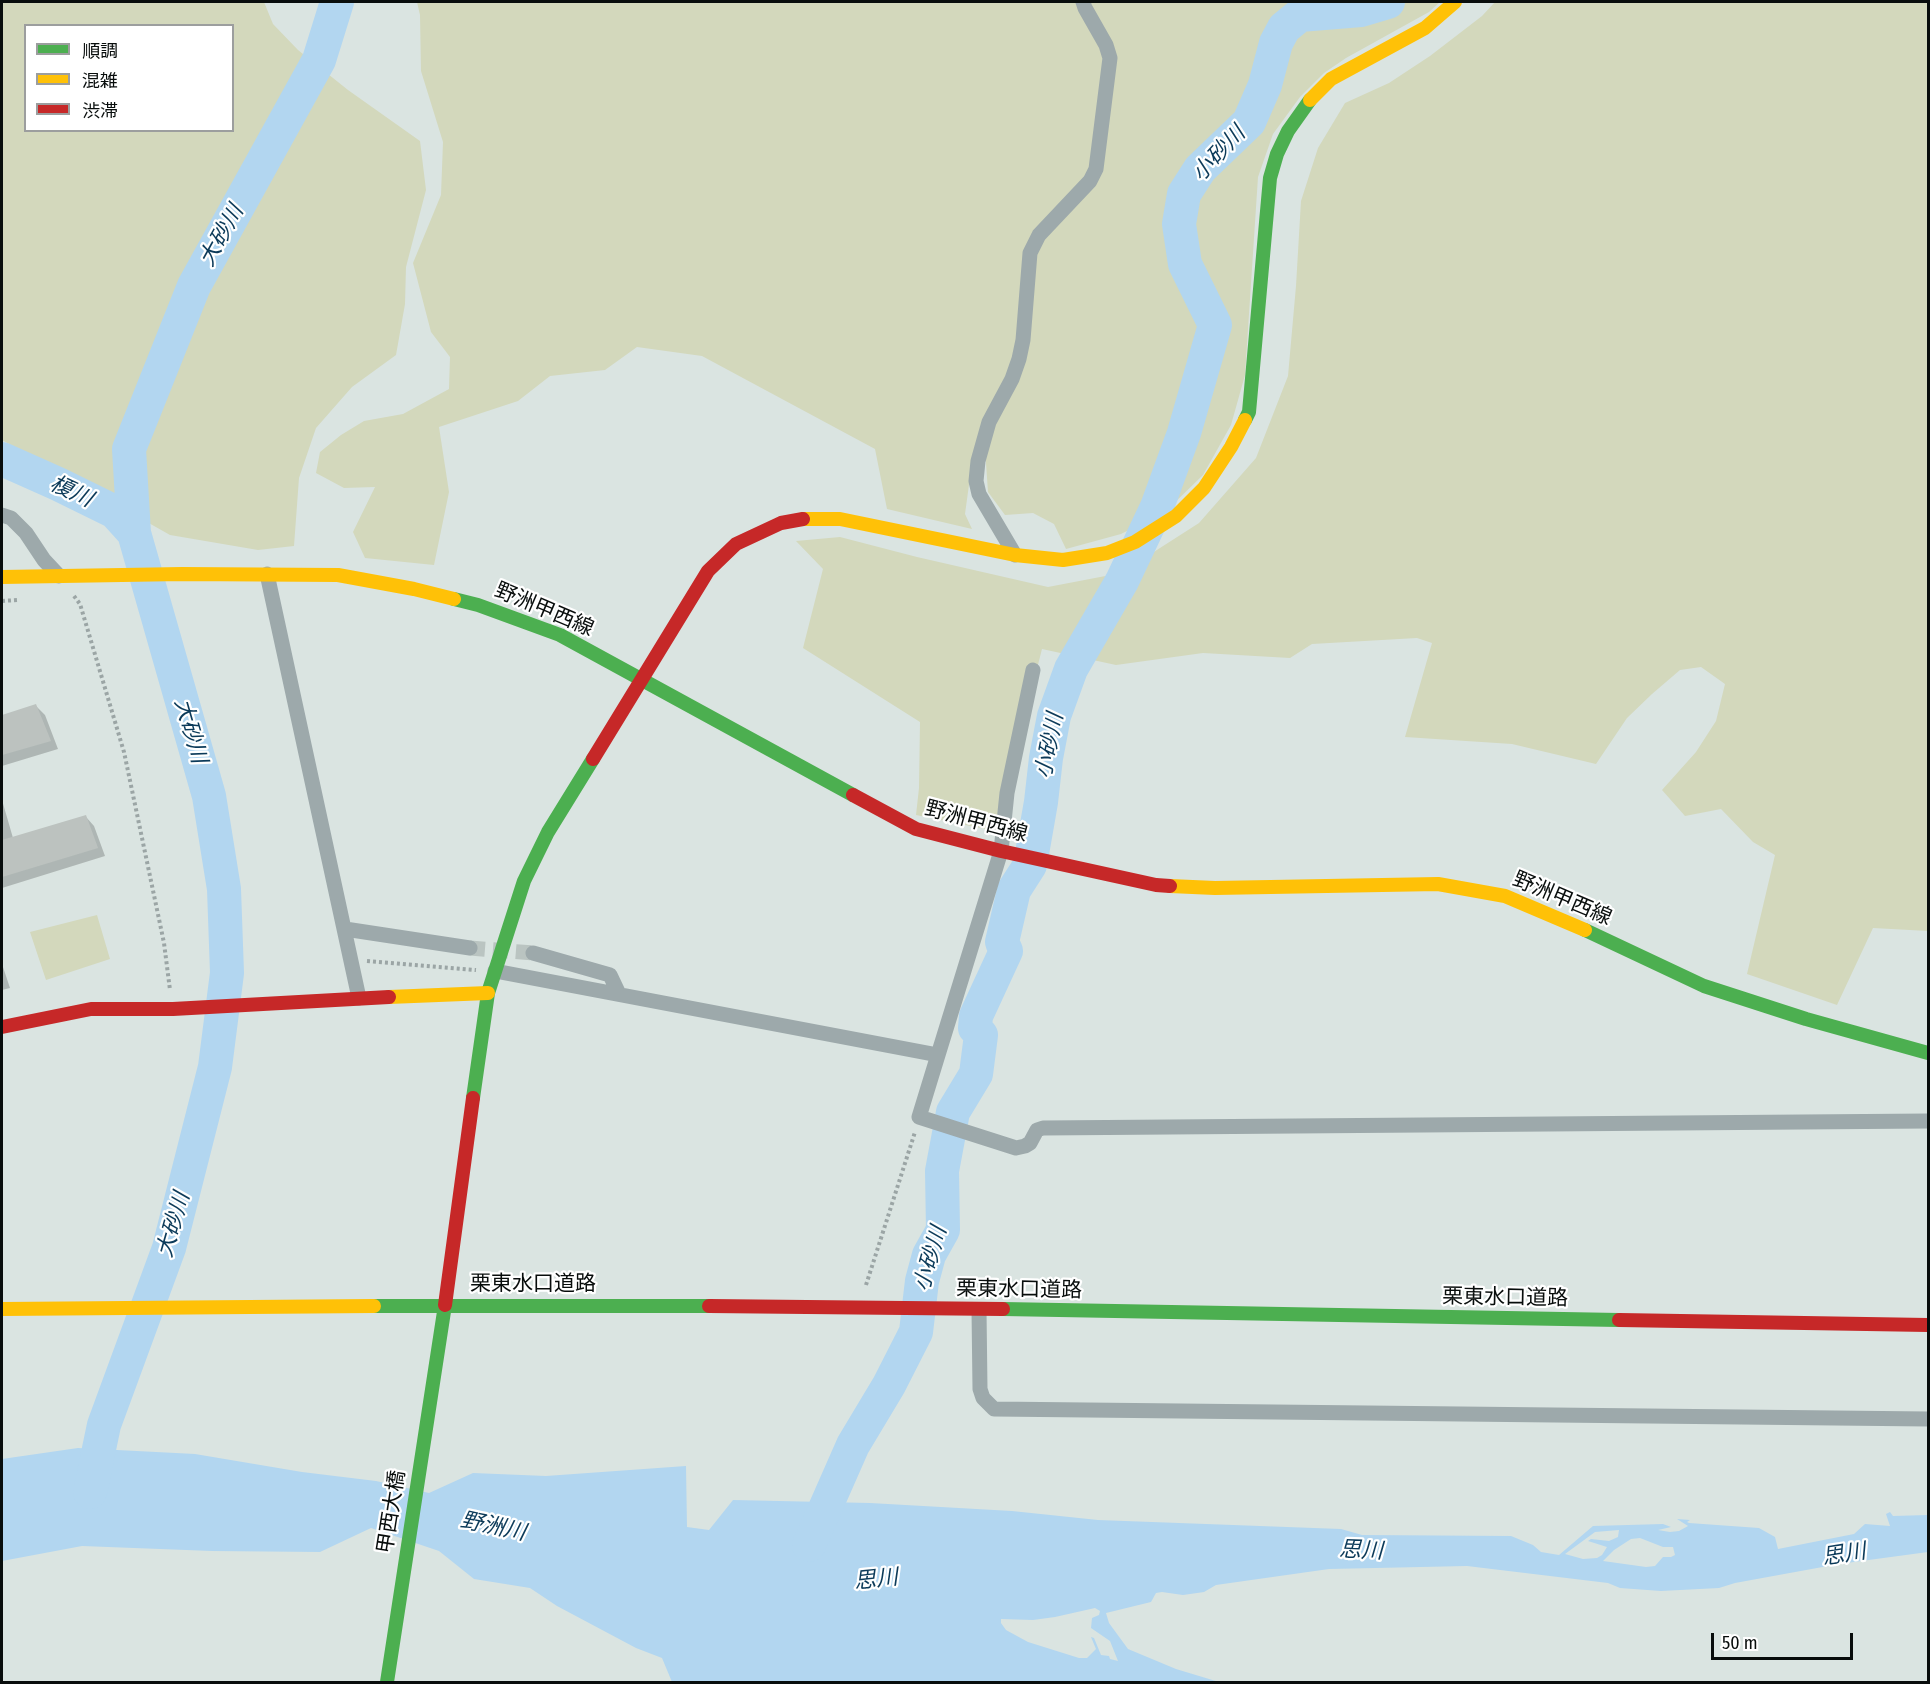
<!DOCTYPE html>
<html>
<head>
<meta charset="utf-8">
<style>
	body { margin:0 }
	#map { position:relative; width:1930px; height:1684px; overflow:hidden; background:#dae4e1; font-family:"Fira Sans Condensed","Noto Sans JP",sans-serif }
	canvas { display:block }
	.frame { position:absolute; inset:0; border:3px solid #080d0c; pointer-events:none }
	.legend { position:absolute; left:24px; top:24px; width:210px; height:108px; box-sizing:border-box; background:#fff; border:2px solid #9c9e9e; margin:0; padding:8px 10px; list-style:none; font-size:18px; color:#080d0c }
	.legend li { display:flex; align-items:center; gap:12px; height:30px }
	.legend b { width:30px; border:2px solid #9c9e9e }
	.scale { position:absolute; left:1711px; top:1633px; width:142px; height:27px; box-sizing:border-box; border:3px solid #080d0c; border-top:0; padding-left:8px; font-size:18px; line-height:21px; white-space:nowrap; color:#080d0c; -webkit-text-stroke:4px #fff; paint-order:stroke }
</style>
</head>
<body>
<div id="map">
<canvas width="1930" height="1684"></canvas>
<div class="frame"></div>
<ul class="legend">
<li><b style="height:8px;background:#4caf50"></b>順調</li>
<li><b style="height:8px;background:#ffc107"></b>混雑</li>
<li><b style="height:8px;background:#c62828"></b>渋滞</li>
</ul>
<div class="scale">50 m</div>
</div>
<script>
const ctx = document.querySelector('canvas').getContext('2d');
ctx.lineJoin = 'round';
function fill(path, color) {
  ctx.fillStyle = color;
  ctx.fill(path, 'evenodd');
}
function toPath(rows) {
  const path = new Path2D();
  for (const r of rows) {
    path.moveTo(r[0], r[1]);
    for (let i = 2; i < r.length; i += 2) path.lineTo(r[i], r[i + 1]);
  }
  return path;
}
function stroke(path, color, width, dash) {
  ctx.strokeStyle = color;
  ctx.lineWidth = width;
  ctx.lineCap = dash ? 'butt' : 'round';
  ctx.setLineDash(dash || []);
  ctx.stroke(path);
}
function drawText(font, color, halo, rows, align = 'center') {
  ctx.font = font + ' "Fira Sans Condensed","Noto Sans JP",sans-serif';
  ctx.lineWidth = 4.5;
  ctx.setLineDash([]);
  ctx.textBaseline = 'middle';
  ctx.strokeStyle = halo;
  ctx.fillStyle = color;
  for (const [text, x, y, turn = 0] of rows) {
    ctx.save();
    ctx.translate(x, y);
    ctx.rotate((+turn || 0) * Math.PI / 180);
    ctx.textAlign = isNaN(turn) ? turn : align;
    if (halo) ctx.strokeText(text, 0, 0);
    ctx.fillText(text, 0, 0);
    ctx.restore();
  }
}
fill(toPath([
	[2,2,264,2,273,24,298,50,348,90,420,141,426,190,406,267,405,304,396,355,352,387,316,428,299,478,294,546,258,550,170,535,2,440],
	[26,26,232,26,232,130,26,130],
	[417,2,1440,2,1429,12,1346,58,1324,73,1300,97,1273,134,1258,177,1245,375,1231,425,1203,475,1166,511,1121,534,1066,549,1054,524,1033,513,1005,515,988,492,984,434,971,470,965,514,972,529,887,509,875,449,702,356,637,347,605,370,550,376,518,401,439,427,449,492,434,565,365,558,353,532,375,487,344,488,316,473,320,452,341,435,364,421,403,414,449,389,450,357,431,332,413,263,441,195,443,142,421,71,420,15],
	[1495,2,1928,2,1928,931,1873,928,1837,1005,1747,974,1775,855,1753,842,1721,809,1685,816,1662,790,1696,752,1716,721,1725,684,1701,667,1680,670,1652,694,1627,718,1596,764,1512,744,1405,737,1432,643,1417,638,1312,644,1290,658,1203,653,1116,665,1042,649,1014,759,1007,793,995,831,916,815,919,788,920,722,803,648,823,569,796,541,840,537,917,557,1048,587,1121,573,1199,523,1256,458,1288,376,1296,286,1301,201,1318,148,1345,103,1389,83,1430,56,1482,16],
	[97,915,110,959,46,980,30,932]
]), '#d3d8bc');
fill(toPath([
	[78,1448,195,1454,302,1472,376,1481,429,1493,473,1473,546,1476,686,1466,687,1527,709,1530,733,1500,870,1503,1012,1511,1098,1520,1341,1529,1362,1535,1511,1536,1533,1545,1541,1552,1559,1555,1593,1526,1663,1524,1671,1527,1658,1530,1670,1532,1679,1531,1688,1526,1677,1519,1690,1520,1687,1522,1689,1523,1759,1528,1775,1537,1778,1549,1854,1534,1865,1524,1890,1526,1886,1514,1890,1512,1893,1516,1928,1515,1928,1552,1839,1564,1735,1583,1719,1588,1661,1591,1620,1588,1608,1583,1467,1566,1329,1569,1216,1585,1204,1592,1183,1595,1162,1592,1156,1593,1151,1602,1106,1613,1109,1623,1128,1649,1176,1669,1219,1682,672,1682,662,1658,636,1648,557,1606,530,1588,474,1579,439,1551,371,1528,320,1552,212,1551,82,1546,2,1561,2,1459],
	[1619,1530,1618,1537,1609,1541,1591,1539,1588,1541,1607,1547,1602,1555,1597,1558,1583,1559,1565,1554,1595,1532],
	[1640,1538,1663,1547,1673,1547,1675,1555,1671,1557,1663,1557,1655,1566,1646,1567,1603,1561,1614,1550,1631,1539],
	[1095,1608,1100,1611,1099,1615,1092,1618,1091,1628,1110,1641,1118,1661,1110,1659,1109,1656,1101,1655,1094,1638,1091,1637,1096,1649,1087,1658,1079,1658,1028,1642,1006,1630,1001,1623,1001,1619,1033,1620,1055,1617]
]), '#b2d6f0');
fill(toPath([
	[36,706,45,715,58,749,2,766,2,717],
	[2,800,13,838,86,817,94,826,105,856,2,888],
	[2,964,10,988,2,990]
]), '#0003');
stroke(toPath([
	[2,459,58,484,115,512,134,533],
	[90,1492,104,1425,169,1248,215,1067,227,973,224,889,209,796,134,533,129,449,194,286,319,60,337,2],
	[809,1545,853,1445,889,1385,916,1332,922,1281,929,1255,943,1230,942,1171,953,1112,976,1074,981,1035,975,1028,976,1016,1006,951,1002,942,1014,890,1030,865,1041,802,1046,758,1054,716,1071,669,1122,581,1157,507,1184,433,1215,325,1185,264,1179,224,1184,194,1200,169,1249,122,1265,85,1276,43,1284,28,1300,15,1361,10,1388,2]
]), '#b2d6f0', 34);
fill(toPath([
	[36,704,51,741,2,755,2,715],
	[86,815,98,848,2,877,2,840]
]), '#bcc2bf');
stroke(toPath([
	[470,948,533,953]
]), '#bac4c1', 15, [15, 8]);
stroke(toPath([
	[74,596,80,604,124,752,164,943,170,990],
	[2,601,17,600],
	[367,961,476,970],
	[866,1285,915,1132]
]), '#9ba5a5', 4, [3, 3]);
stroke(toPath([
	[2,515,11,518,26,533,44,560,59,576],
	[1015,555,979,494,976,481,978,461,989,422,1012,379,1019,359,1023,340,1030,253,1039,235,1090,181,1096,169,1110,58,1106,45,1085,8,1083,2],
	[267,574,359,998],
	[345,929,470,948],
	[533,953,610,975,619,994],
	[495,971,938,1055,919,1117,1016,1148,1025,1146,1030,1143,1037,1130,1043,1128,1928,1121],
	[938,1055,1001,851,1007,793,1033,670],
	[979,1310,980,1389,983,1398,994,1409,1928,1419]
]), '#9da9ab', 15);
stroke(toPath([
	[1245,420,1249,412,1270,178,1277,154,1288,131,1310,100],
	[454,599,478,605,560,635,853,795],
	[1585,930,1704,986,1806,1019,1928,1053],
	[473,1098,488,993,524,881,548,832,593,759],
	[374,1306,709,1306],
	[1003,1309,1619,1320],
	[387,1682,445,1305]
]), '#4caf50', 14);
stroke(toPath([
	[1310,100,1331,79,1425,28,1455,2],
	[803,519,840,519,1015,555,1063,560,1107,553,1135,542,1176,516,1204,488,1231,447,1245,420],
	[2,577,182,574,338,575,414,589,454,599],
	[1170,886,1215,888,1438,884,1505,896,1585,930],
	[389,997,488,993],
	[2,1309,374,1306]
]), '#ffc107', 14);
stroke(toPath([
	[593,759,708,571,736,544,781,523,803,519],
	[853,795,916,829,1001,851,1156,885,1170,886],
	[2,1027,91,1009,173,1009,389,997],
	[445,1305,473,1098],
	[709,1306,1003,1309],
	[1619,1320,1928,1325]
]), '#c62828', 14);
drawText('21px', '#080d0c', '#fff', [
	["野洲甲西線",544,610,23],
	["野洲甲西線",976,822,15],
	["野洲甲西線",1562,899,23],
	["栗東水口道路",533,1284],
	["栗東水口道路",1019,1290,1],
	["栗東水口道路",1505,1298,1],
	["甲西大橋",392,1512,-81]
]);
drawText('italic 22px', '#0b3a59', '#fff', [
	["小砂川",1219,154,-47],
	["大砂川",222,236,-61],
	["榎川",71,492,25],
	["大砂川",190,731,74],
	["小砂川",1050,746,-79],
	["大砂川",174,1225,-74],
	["小砂川",931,1259,-74],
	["野洲川",493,1527,12],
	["思川",1361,1551,2],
	["思川",1844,1555,-9],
	["思川",876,1580,-6]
]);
</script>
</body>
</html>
